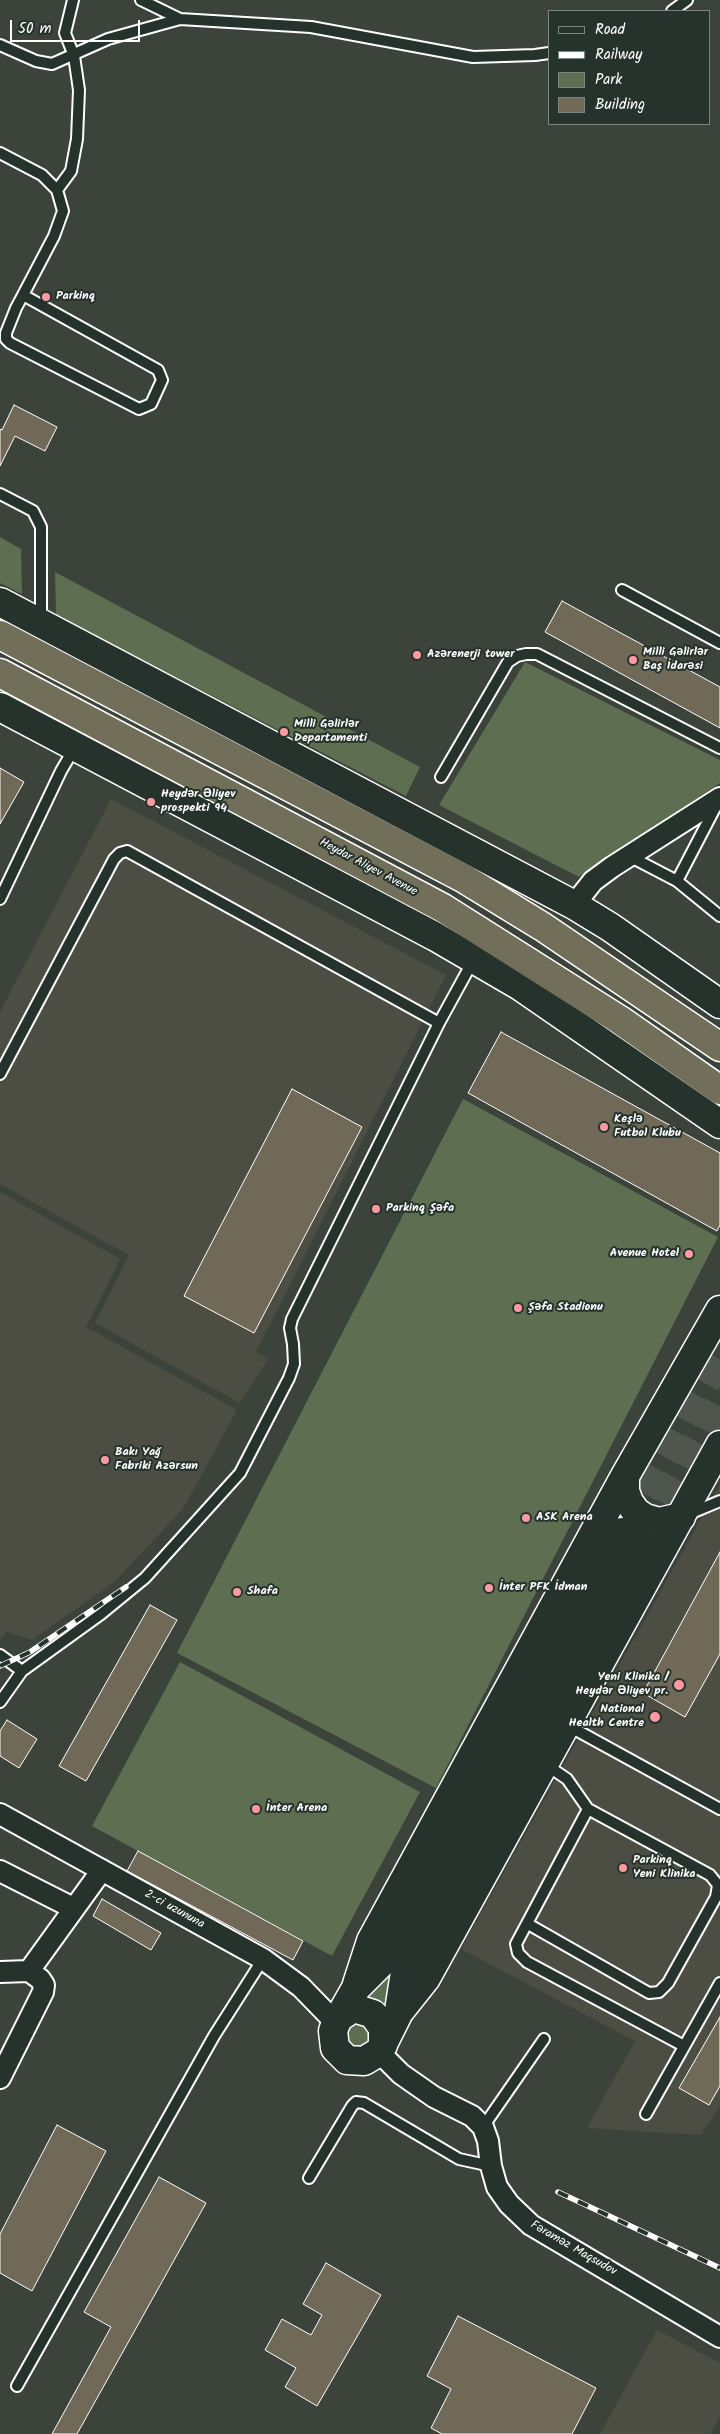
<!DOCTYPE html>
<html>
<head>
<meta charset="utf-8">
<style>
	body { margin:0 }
	#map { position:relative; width:720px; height:2434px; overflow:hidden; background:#3c433a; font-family:Kalam,sans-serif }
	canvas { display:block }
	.legend { position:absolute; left:548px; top:10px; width:162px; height:115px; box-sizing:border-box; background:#26332d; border:1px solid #7d8581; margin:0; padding:6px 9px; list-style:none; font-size:15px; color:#fff }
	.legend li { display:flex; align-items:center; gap:10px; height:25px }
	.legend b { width:25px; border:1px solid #7d8581 }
	.scale { position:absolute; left:10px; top:20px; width:130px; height:22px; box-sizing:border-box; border:2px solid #fff; border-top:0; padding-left:6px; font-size:15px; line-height:18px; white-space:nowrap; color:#fff; -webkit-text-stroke:4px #26332d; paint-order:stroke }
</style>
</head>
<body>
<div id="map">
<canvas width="720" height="2434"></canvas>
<ul class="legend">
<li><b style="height:6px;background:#26332d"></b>Road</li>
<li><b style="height:6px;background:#fff"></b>Railway</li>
<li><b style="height:14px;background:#5e6e50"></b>Park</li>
<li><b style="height:14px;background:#706958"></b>Building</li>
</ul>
<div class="scale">50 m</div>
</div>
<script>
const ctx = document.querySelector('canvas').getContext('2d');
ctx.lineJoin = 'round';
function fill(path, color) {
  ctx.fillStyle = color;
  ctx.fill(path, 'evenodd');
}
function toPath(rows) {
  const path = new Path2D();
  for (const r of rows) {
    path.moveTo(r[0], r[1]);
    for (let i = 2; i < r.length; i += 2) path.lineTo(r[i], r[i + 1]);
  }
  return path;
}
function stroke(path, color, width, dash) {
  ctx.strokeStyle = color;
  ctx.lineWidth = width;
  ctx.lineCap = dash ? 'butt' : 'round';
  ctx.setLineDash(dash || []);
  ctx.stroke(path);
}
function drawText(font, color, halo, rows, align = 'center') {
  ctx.font = font + ' Kalam,sans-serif';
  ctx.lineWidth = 4;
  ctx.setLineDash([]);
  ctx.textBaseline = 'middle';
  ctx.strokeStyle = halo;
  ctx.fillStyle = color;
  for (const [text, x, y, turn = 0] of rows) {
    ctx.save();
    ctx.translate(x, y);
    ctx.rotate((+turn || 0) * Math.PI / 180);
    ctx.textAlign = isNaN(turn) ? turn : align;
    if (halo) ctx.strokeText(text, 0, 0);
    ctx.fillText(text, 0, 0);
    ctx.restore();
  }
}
fill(toPath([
	[111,799,446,975,256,1352,268,1359,240,1403,95,1323,129,1255,0,1184,0,1012],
	[0,1192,120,1259,86,1327,237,1410,183,1509,114,1582,32,1640,6,1632,0,1640],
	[720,1485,720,2106,701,2135,587,2128,635,2041,461,1949],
	[657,2330,720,2363,720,2416,711,2434,600,2434]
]), '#4c4e43');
fill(toPath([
	[0,537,21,549,22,594,0,583],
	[55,572,420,767,406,796,56,615],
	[525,662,720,760,720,783,579,877,439,805],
	[463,1099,718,1237,436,1788,177,1653],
	[180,1662,420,1792,332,1956,92,1826],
	[396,1966,383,2009,365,2000],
	[352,2021,366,2022,373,2039,363,2049,349,2046,344,2033]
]), '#5e6e50');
const building = toPath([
	[14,405,57,427,45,451,15,436,0,466,0,429,2,430,14,405],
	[562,601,720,687,720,728,545,632,562,601],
	[0,768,24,782,0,824,0,768],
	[501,1032,720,1153,720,1225,717,1231,468,1093,501,1032],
	[292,1089,362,1127,254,1333,184,1296,292,1089],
	[720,1552,720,1654,685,1717,643,1693,720,1552],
	[150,1605,177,1620,86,1781,59,1766,150,1605],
	[7,1720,37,1739,19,1768,0,1756,0,1731,7,1720],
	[138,1851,303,1941,293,1960,127,1871,138,1851],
	[102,1899,161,1933,151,1950,93,1916,102,1899],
	[720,2017,720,2086,709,2105,679,2088,720,2017],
	[57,2125,106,2151,32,2291,0,2273,0,2234,57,2125],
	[159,2177,206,2203,77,2434,52,2434,111,2327,84,2312,159,2177],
	[326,2263,381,2295,317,2406,285,2387,296,2368,265,2350,282,2319,311,2335,322,2315,303,2304,326,2263],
	[458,2316,596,2388,572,2434,442,2434,431,2428,451,2389,427,2376,458,2316]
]);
fill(building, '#706958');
stroke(building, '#fff', 1);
stroke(toPath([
	[623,1530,720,1359],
	[641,1539,720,1399]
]), '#50564e', 28, [28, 14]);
const lane = toPath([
	[141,0,180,19,311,27,473,57,535,55,549,53],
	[672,11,687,0],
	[0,45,36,61,52,64,108,39,180,19],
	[0,153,42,175,57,190,63,211,54,236,23,295,16,308,6,333,6,339,10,343,139,409,151,404,162,380,158,370,23,295],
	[57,190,71,171,77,139,79,90,74,56,65,33,73,0],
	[0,494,33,511,41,527,41,622],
	[622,590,720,643],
	[441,777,508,662,517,656,526,654,537,654,720,748],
	[629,856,677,881,720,916],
	[677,881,717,804],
	[0,899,61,771,75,747],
	[0,1074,114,859,120,853,127,851,439,1023],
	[689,1514,720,1501],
	[0,1655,22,1671,0,1702],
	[22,1671,101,1614,145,1578,240,1473,289,1378,294,1364,293,1344,290,1328,292,1319,439,1023,474,959],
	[567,1725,720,1809],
	[588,1809,516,1944,518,1953,527,1962,684,2046],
	[528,1924,649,1993,659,1992,668,1983,716,1897,718,1885,710,1875,588,1809,567,1779,545,1764],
	[646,2114,720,1983],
	[483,2127,544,2039],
	[309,2178,352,2106,356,2102,364,2103,459,2159,491,2166],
	[17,2386,214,2036,263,1959]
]);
const street = toPath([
	[574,905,593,881,612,867,720,798],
	[0,1814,263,1959,301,1987,336,2023],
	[0,1871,73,1908],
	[29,1971,102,1870],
	[0,1972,29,1971],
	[379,2052,401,2074,434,2097,472,2116,483,2127,488,2141,491,2166,497,2187,509,2204,531,2225,720,2337],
	[0,2078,43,1992,44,1985,40,1979,29,1971]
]);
const secondary = toPath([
	[0,602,574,905,610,927,720,1004],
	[0,707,436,937,520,986,720,1124],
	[625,1476,625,1491,629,1502,636,1512,645,1518,659,1522,681,1517],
	[622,1532,389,1955,356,1988,336,2023,333,2031,335,2048,347,2060,364,2061,379,2052,399,2012,426,1978,720,1445],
	[357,1984,371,1941,625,1476,720,1310],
	[399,2011,406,1966,641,1541],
	[341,2016,350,2010,357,2009,373,2014,383,2028,383,2045]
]);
const highway = toPath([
	[0,635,463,878,543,927,720,1047],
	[0,673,443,908,620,1020,720,1090]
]);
stroke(lane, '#fff', 14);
stroke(street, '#fff', 24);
stroke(secondary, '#fff', 31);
stroke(highway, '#fff', 31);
stroke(lane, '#26332d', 10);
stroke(street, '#26332d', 20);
stroke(secondary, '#26332d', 28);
stroke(highway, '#716e59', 28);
const rail = toPath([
	[0,1666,30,1652,126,1587],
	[558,2192,720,2268]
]);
stroke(rail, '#fff', 5.5);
stroke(rail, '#26332d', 4, [11]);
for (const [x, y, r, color] of [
	[46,297,5,"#ff9aa2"],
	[417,655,5,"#ff9aa2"],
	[633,660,5,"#ff9aa2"],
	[284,732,5,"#ff9aa2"],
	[151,802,5,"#ff9aa2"],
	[604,1127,5,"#ff9aa2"],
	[376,1209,5,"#ff9aa2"],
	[689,1254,5,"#ff9aa2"],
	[518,1308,5,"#ff9aa2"],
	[105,1460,5,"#ff9aa2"],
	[526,1518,5,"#ff9aa2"],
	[489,1588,5,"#ff9aa2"],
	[237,1592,5,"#ff9aa2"],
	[679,1685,6,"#ff9aa2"],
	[655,1717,6,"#ff9aa2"],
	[256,1809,5,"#ff9aa2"],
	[623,1868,5,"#ff9aa2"]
]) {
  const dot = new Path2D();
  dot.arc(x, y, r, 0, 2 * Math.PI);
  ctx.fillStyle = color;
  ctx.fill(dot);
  stroke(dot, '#26332d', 2);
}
drawText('bold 12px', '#fff', '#26332d', [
	["Parkinq",56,297],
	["Milli Gəlirlər",643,653],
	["Baş İdarəsi",643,667],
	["Azərenerji tower",427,655],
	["Milli Gəlirlər",294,725],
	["Departamenti",294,739],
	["Heydər Əliyev",161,795],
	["prospekti 94",161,809],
	["Keşlə",614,1120],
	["Futbol Klubu",614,1134],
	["Parkinq Şəfa",386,1209],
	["Avenue Hotel",679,1254,"right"],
	["Şəfa Stadionu",528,1308],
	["Bakı Yağ",115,1453],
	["Fabriki Azərsun",115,1467],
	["ASK Arena",536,1518],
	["İnter PFK İdman",499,1588],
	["Shafa",247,1592],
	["Yeni Klinika /",668,1678,"right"],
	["Heydər Əliyev pr.",668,1692,"right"],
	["National",644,1710,"right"],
	["Health Centre",644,1724,"right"],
	["İnter Arena",266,1809],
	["Parkinq",633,1861],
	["Yeni Klinika",633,1875]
], 'left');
drawText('12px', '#fff', '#26332d', [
	["Heydar Aliyev Avenue",368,868,28],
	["2-ci uzununa",174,1910,29],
	["Fəraməz Maqsudov",573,2249,30]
]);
</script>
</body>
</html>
